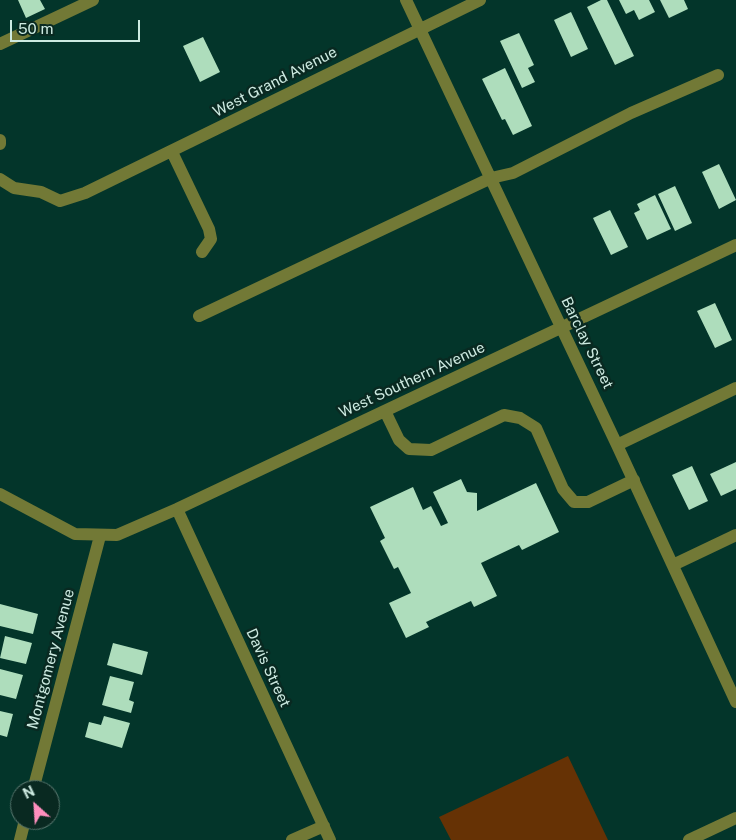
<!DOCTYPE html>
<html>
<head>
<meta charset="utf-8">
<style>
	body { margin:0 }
	#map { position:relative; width:736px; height:840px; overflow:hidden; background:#03352a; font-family:"Public Sans",sans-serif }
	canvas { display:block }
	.north { position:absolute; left:10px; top:780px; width:50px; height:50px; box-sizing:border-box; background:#092921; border:1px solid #57766e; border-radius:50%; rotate:334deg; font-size:14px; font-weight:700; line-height:20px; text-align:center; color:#cdeae1 }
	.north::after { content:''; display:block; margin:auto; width:18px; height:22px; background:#fe8ebd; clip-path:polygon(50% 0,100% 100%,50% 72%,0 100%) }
	.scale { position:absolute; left:10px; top:20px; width:130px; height:22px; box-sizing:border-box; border:2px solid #cdeae1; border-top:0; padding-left:6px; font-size:15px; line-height:18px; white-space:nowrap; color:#cdeae1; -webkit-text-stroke:4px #092921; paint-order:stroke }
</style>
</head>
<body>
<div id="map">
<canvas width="736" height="840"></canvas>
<div class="north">N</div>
<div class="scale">50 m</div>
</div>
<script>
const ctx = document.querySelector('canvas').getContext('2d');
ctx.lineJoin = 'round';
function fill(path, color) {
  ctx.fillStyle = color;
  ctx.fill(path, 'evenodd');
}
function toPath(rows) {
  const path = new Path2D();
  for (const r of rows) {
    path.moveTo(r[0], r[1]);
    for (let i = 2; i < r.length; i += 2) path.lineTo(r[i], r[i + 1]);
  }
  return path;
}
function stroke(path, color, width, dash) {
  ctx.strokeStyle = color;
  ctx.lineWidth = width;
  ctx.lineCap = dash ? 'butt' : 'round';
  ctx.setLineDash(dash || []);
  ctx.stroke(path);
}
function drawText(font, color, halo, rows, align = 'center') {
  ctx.font = font + ' "Public Sans",sans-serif';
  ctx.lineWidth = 5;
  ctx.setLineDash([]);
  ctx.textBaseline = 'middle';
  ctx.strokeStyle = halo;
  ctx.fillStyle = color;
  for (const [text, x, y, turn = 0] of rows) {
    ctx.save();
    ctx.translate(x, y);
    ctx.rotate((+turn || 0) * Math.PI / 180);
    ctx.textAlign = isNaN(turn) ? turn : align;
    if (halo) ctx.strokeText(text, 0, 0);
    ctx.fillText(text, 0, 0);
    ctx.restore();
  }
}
fill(toPath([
	[568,756,608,840,451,840,439,817]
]), '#663205');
fill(toPath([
	[18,0,40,0,45,9,26,18],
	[601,0,607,0,634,56,615,65,587,7],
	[619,0,649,0,655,12,639,20,634,10,626,14],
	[660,0,684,0,688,9,669,18],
	[571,12,588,49,571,57,554,20],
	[519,33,534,65,528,68,535,82,522,88,500,41],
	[203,37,220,72,200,82,183,46],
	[505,68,532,126,513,135,505,119,502,120,482,79],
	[719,164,736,200,719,209,702,172],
	[675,186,692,223,675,231,658,194],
	[655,195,671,229,647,240,634,213,640,210,637,204],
	[610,210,628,247,611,255,593,218],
	[715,303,732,340,715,348,697,311],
	[736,462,736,489,721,496,710,474],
	[692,466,708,501,689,510,672,475],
	[461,479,467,492,477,493,477,511,536,483,559,532,522,550,519,545,481,563,497,596,474,607,471,601,426,622,429,627,406,638,389,603,411,593,398,567,394,569,380,541,385,538,370,507,413,487,423,510,431,506,441,526,448,523,433,492],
	[0,604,38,614,33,634,0,626],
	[5,636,32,643,26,664,0,658],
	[113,643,148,652,142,675,107,665],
	[0,669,23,675,16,699,0,695],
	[110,676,134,682,129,700,134,702,131,713,102,705],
	[0,711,13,714,7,737,0,735],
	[104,716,130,723,122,748,85,737,89,722,101,725]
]), '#aeddbc');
stroke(toPath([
	[406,0,617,445,736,702],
	[0,44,93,0],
	[0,140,0,144],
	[172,152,209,229,211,239,202,252],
	[0,179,14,188,41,192,60,201,85,193,480,0],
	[199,316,491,178,513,173,631,113,718,75],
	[385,411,399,440,409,449,431,450,504,415,520,418,536,428,563,489,574,502,588,502,634,480],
	[617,445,736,388],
	[0,494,75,534,117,535,177,509,736,245],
	[177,509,330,840],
	[673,565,736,535],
	[33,790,100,536],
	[20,840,25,820],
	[292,840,324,826],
	[689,840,736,818]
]), '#727936', 12);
drawText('15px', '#cdeae1', '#092921', [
	["West Grand Avenue",275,82,-27],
	["Barclay Street",587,343,64],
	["West Southern Avenue",412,380,-25],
	["Montgomery Avenue",51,659,-75],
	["Davis Street",268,668,65]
]);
</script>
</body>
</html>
